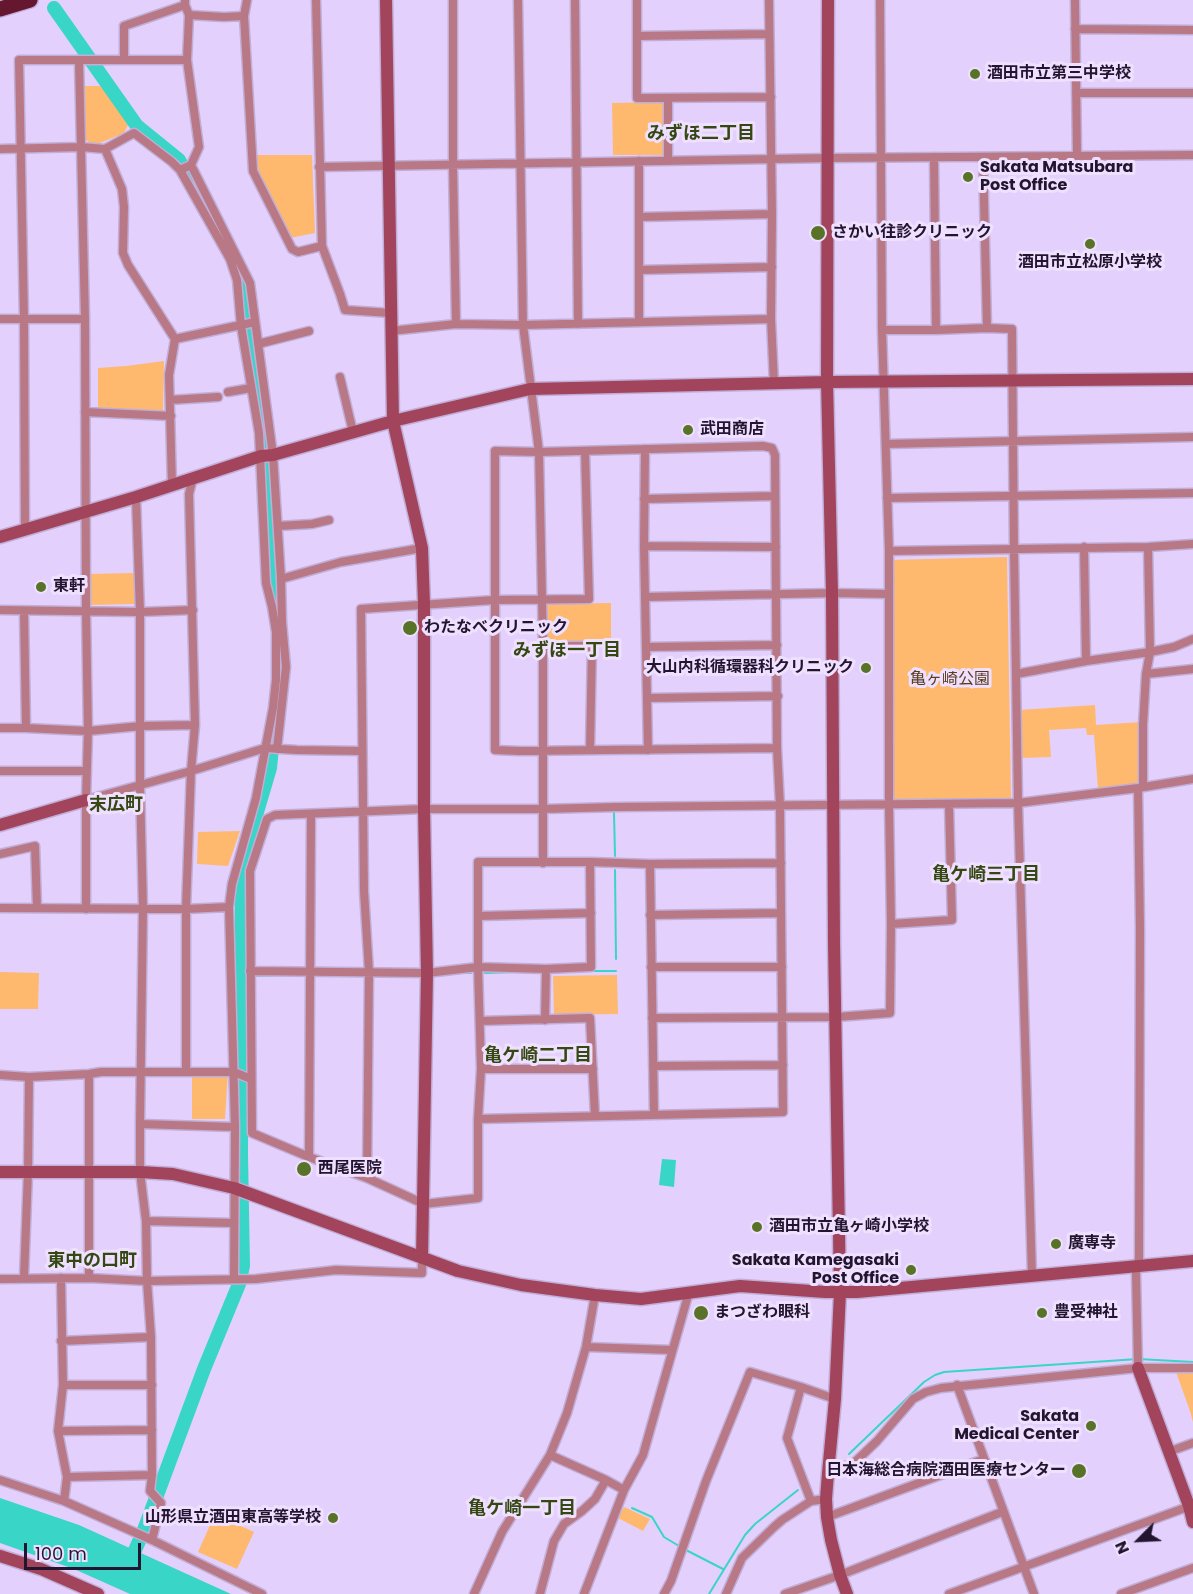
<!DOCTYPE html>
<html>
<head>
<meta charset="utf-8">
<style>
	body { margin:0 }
	#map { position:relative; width:1193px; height:1594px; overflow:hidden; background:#e4d0fc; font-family:Poppins,sans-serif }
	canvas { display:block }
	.north { position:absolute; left:1109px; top:1510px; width:60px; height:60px; -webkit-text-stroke:4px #eee0fe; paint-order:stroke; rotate:246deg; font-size:16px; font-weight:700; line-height:24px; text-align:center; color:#231530 }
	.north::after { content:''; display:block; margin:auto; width:21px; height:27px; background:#231530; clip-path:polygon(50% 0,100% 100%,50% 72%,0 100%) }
	.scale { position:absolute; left:24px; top:1543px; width:117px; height:27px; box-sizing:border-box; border:3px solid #231530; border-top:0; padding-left:8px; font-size:18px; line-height:21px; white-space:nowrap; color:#231530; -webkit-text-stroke:4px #eee0fe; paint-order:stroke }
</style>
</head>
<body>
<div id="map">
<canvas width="1193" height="1594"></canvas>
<div class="north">N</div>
<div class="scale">100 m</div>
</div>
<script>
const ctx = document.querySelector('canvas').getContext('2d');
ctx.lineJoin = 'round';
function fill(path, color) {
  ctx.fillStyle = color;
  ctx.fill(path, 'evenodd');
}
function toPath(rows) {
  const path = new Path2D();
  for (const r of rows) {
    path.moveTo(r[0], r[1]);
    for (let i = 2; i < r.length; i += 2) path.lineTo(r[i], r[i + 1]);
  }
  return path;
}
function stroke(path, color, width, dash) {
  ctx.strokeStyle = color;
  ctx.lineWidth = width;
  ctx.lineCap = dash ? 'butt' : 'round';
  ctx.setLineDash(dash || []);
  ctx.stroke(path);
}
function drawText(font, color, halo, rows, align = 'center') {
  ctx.font = font + ' Poppins,"Noto Sans JP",sans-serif';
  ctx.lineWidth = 6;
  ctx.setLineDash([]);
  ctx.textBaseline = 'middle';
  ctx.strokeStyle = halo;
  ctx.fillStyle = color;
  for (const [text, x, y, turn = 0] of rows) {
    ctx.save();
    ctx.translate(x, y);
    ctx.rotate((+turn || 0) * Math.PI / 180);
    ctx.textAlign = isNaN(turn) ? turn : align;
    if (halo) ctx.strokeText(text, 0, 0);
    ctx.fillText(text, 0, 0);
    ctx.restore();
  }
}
fill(toPath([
	[84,86,102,86,129,123,124,133,100,143,90,143,85,139],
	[664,102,664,155,613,155,612,103],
	[257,155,312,155,315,233,290,238,257,170],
	[164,361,163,411,98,411,98,368,126,366],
	[1007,557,1011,800,892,801,889,560],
	[134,573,135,604,89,605,88,574],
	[611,603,611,642,546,643,546,604],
	[1095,705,1096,725,1141,722,1141,782,1098,790,1094,735,1087,735,1086,728,1049,730,1051,757,1020,758,1019,710],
	[240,831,228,866,197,864,198,832],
	[0,972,39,973,38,1009,0,1009],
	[617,975,618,1014,554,1015,553,976],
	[228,1072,225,1119,192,1119,192,1074],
	[1176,1372,1193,1372,1193,1422,1190,1411],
	[624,1507,650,1519,643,1531,618,1518],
	[215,1514,254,1532,237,1569,198,1552]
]), '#feb96f');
fill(toPath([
	[662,1159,676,1160,674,1187,659,1185],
	[0,1498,79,1525,231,1594,130,1594,74,1569,0,1543]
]), '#39d5c7');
stroke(toPath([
	[614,813,615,856],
	[615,870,616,959],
	[589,971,616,971],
	[462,973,471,973],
	[485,973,515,972],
	[257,976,288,975],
	[242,977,244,977],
	[849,1454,924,1382,935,1375,944,1372,1138,1359,1193,1362],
	[632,1508,652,1517,664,1537,679,1546],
	[684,1549,723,1569],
	[709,1594,745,1535,755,1524,798,1490]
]), '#39d5c7', 2);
stroke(toPath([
	[54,8,137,126,179,160,189,179],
	[231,253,237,264,245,298,247,334,266,437,272,505,273,575,277,623],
	[128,1566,144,1530,204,1369,239,1284,243,1266,241,1154,242,869,252,829,270,768,277,696]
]), '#39d5c7', 14);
const street = toPath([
	[247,0,244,16,253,171,292,249,298,252,322,246],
	[316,0,322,246,340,294,345,310,391,313],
	[453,0,453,165,456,324],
	[518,0,523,325,539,452,543,646,543,863],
	[575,0,578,324],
	[637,0,637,98,771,97],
	[769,0,772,214,771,319,774,383],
	[1075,0,1077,156],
	[189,15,224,17,244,16],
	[1075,29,1193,30],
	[638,36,769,34],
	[124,59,124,26,185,5],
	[79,61,85,319,86,611,88,731,86,800,86,909],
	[1076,93,1193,93],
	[668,98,668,161],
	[0,149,81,147,105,149,134,133,172,162,180,170,230,259,237,280,241,326,259,433,266,583,272,607,276,632,276,680,273,708,256,798,232,884,229,907,235,1127,234,1279],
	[105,149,122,189,124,207,123,253,128,265,175,339,169,375,172,485],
	[934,157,936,330,987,328],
	[983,157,987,328,1012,329,1014,549,1018,803,1032,1276],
	[639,161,639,322],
	[191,165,250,283,273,455,281,579,282,622,286,667,277,749],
	[319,167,829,158,1193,155],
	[180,170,191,165,199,147,187,60,189,15,185,5,185,0],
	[639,217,772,214],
	[639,270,772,267],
	[0,319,85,319],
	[882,330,936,330],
	[391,331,456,324,523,325,771,319],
	[175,339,255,322],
	[258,344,309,331],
	[340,377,353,432],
	[228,392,251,388],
	[170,400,218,397],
	[85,412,171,416],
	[886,444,1193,437],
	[645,449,644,546,648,750],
	[136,497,140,612,140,786,143,908,140,1124,140,1172,146,1221,147,1281,151,1337,152,1475,150,1491,161,1503,152,1540],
	[887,498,1193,493],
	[644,499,774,496],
	[278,526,312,524,329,520],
	[25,530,24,319,19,60,187,60],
	[644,546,776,547],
	[1084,547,1086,661],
	[889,551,1148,547,1193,544],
	[281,579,341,562,422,548],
	[645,597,832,593,889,594],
	[0,610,140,612,193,610],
	[24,611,26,728],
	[543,646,592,646,590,750],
	[646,647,777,645],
	[1016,674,1086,661,1150,652,1148,547],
	[1146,674,1193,669],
	[647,698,778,696],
	[0,728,26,728,88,731,141,726,195,725],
	[0,771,87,771],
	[1143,787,1143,725,1146,674,1150,652,1174,647,1193,639],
	[1138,788,1140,929,1139,1258,1136,1273,1138,1368],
	[86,800,191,771,265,748,297,750,362,751],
	[0,854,35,846,37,908],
	[781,863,650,864,590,862,478,862,478,967,481,1069,478,1119,478,1198,424,1204,367,1178,309,1157,252,1133,250,871,267,819,275,815,424,809,542,809,618,807,1018,803,1138,788,1193,779],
	[650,864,654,1115],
	[0,908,186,909,229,907],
	[650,915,781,913],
	[479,916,591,913],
	[891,924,952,920,949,804],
	[651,967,782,967],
	[250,971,427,973,478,967,546,969,591,967,590,862],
	[652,1018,836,1017,890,1013,891,924,889,804,889,551,882,330,880,0],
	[545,1020,546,969],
	[480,1021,590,1018,595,1116],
	[653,1066,783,1065],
	[481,1069,593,1069],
	[186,1072,186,909,191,771,195,725,189,494,193,478],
	[89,1074,89,1278],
	[0,1075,29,1077,89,1074,101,1072,234,1072,251,1079],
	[478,1119,783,1112,780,806,777,748,775,455,772,448,763,446,539,452,495,451,495,750,520,751,777,748],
	[140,1124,235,1127],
	[309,1157,311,815],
	[367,1178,369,972,364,891,361,609,494,600,589,599,585,451],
	[146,1221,234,1223],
	[24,1278,28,1172,29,1077],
	[61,1278,63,1385,58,1431,67,1477,64,1501],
	[0,1279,89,1278,147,1281,256,1279,336,1270,422,1273,422,1258],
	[61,1341,151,1337],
	[586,1347,672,1350],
	[63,1385,152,1385],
	[957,1385,1034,1594],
	[801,1387,787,1438,811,1501],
	[58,1431,152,1430],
	[1168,1452,1193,1443],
	[550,1455,606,1480,624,1490],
	[828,1473,855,1462,877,1441,913,1399,926,1392,941,1388,1138,1368,1193,1368],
	[67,1477,152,1475],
	[0,1480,64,1501,152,1540,262,1594],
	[827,1517,984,1459],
	[474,1594,502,1532,550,1455,567,1413,586,1347,595,1295],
	[540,1594,554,1541,564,1524,582,1511,595,1499,606,1480],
	[584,1594,624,1490,643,1455,689,1292],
	[664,1594,671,1581,706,1481,750,1372,801,1387,835,1399],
	[726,1594,742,1558,774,1527,782,1520,811,1501,826,1499],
	[785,1594,840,1575,1002,1512],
	[949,1594,1193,1505],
	[1121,1594,1193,1568]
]);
const secondary = toPath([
	[386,0,393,421,422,548,424,604,424,809,427,973,422,1258],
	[828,0,827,382,832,593,834,943,840,1292,835,1399,828,1473,826,1499,827,1517,831,1540,840,1575,847,1594],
	[0,537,136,497,261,456,273,455,393,421,530,389,827,382,1193,379],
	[0,825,86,800],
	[0,1172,140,1172,173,1174,234,1188,458,1271,521,1285,595,1295,641,1299,740,1286,825,1292,857,1292,1193,1261],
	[1138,1368,1189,1506,1193,1522],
	[0,1556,41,1569,98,1594]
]);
const highway = toPath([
	[0,9,30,0]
]);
stroke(street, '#c1aed7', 11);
stroke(secondary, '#c1aed7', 15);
stroke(highway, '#c1aed7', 18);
stroke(street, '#b97885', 8);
stroke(secondary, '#a3445d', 12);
stroke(highway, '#661730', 15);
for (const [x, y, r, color] of [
	[975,74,6,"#587327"],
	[968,177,6,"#587327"],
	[818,233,8,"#587327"],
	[1090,244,6,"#587327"],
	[688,430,6,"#587327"],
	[41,587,6,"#587327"],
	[410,628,8,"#587327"],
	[866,668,6,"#587327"],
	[304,1169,8,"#587327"],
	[757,1227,6,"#587327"],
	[1056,1244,6,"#587327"],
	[911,1270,6,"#587327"],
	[701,1313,8,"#587327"],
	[1042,1313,6,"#587327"],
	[1091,1426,6,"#587327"],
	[1079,1471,8,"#587327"],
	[333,1518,6,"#587327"]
]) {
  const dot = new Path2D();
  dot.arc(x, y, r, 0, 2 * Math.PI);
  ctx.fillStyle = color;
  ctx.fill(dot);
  stroke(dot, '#eee0fe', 2);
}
drawText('bold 16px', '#231530', '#eee0fe', [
	["酒田市立第三中学校",987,74],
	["Sakata Matsubara",980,168],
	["Post Office",980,186],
	["さかい往診クリニック",832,233],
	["酒田市立松原小学校",1090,263,"center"],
	["武田商店",700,430],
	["東軒",53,587],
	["わたなべクリニック",424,628],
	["大山内科循環器科クリニック",854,668,"right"],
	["西尾医院",318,1169],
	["酒田市立亀ヶ崎小学校",769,1227],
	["廣専寺",1068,1244],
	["Sakata Kamegasaki",899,1261,"right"],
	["Post Office",899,1279,"right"],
	["まつざわ眼科",714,1313],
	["豊受神社",1054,1313],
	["Sakata",1079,1417,"right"],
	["Medical Center",1079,1435,"right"],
	["日本海総合病院酒田医療センター",1066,1471,"right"],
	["山形県立酒田東高等学校",321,1518,"right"]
], 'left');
drawText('16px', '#5b3d1d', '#eee0fe', [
	["亀ヶ崎公園",950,680]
]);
drawText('bold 18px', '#354712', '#eee0fe', [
	["みずほ二丁目",701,134],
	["みずほ一丁目",567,651],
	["末広町",116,805],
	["亀ケ崎三丁目",986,875],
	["亀ケ崎二丁目",538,1056],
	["東中の口町",92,1261],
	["亀ケ崎一丁目",522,1509]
]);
</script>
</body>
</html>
